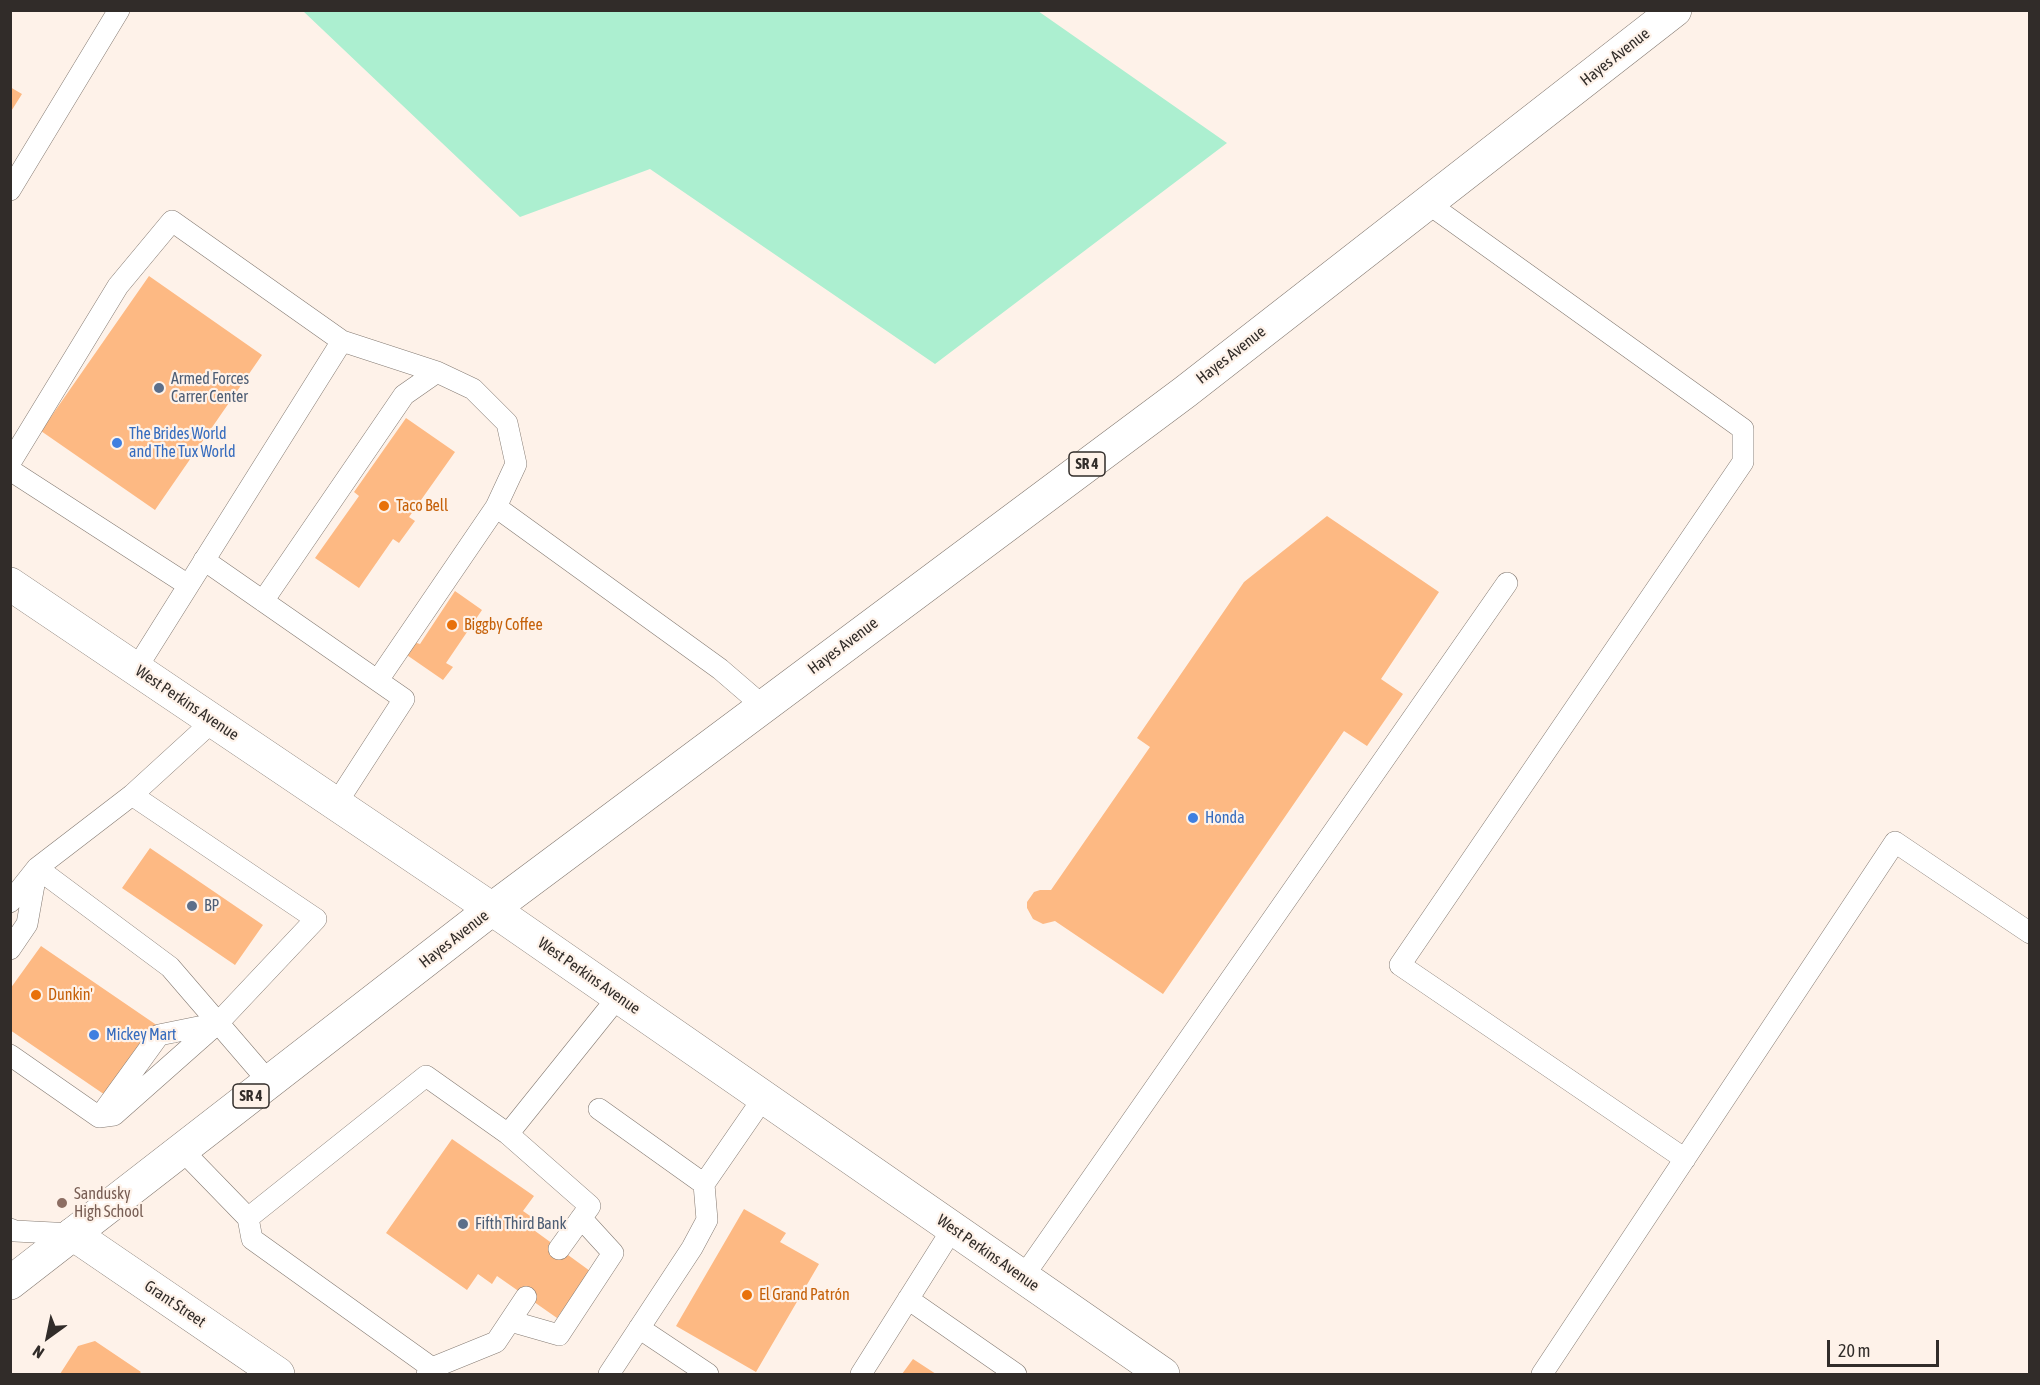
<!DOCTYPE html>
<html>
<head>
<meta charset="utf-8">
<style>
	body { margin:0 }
	#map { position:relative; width:2040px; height:1385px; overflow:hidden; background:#fef2e9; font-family:"Asap Condensed",sans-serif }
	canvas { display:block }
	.frame { position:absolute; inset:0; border:12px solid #312c29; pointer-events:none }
	.north { position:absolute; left:18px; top:1307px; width:60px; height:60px; -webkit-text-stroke:4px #fef2e9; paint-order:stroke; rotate:213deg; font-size:16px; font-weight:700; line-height:24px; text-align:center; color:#312c29 }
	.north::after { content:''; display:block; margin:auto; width:21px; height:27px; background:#312c29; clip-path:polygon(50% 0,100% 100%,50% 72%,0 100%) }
	.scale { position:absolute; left:1827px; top:1340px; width:112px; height:27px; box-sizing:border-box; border:3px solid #312c29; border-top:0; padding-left:8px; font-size:18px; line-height:21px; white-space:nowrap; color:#312c29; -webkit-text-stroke:4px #fef2e9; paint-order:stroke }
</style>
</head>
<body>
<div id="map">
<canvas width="2040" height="1385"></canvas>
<div class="frame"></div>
<div class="north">N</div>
<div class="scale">20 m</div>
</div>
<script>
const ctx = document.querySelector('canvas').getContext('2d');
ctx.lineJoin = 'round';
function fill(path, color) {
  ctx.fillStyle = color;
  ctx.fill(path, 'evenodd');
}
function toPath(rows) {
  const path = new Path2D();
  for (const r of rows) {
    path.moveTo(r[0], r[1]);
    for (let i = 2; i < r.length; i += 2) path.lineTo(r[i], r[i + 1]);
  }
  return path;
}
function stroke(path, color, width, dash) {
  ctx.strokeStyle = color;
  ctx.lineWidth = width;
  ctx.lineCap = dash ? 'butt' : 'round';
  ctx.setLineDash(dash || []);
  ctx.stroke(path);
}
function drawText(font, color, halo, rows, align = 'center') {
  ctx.font = font + ' "Asap Condensed",sans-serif';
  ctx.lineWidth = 4.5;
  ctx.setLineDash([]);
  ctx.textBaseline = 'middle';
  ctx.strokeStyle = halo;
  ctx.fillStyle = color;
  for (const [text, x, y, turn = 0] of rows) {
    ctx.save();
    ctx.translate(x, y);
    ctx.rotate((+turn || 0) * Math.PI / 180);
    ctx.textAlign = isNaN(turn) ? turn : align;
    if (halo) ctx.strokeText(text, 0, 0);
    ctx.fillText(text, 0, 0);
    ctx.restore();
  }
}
fill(toPath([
	[303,11,1038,11,1227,143,935,364,650,169,520,217]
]), '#acefd0');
fill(toPath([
	[10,87,22,94,10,113],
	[149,276,262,355,155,510,41,431],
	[406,418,455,452,409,517,415,521,399,543,393,539,359,588,315,558,359,496,354,492],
	[1327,516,1439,592,1381,679,1403,694,1367,746,1344,731,1163,994,1055,921,1043,924,1033,919,1027,908,1027,902,1034,892,1040,890,1051,890,1150,747,1137,738,1244,582],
	[455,591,482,610,446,663,453,667,443,680,401,651,410,641,420,644],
	[150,848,263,925,235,965,122,888],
	[41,946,158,1026,108,1097,10,1030,10,989],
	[452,1139,534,1196,523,1211,536,1220,531,1228,590,1271,557,1318,497,1276,492,1284,478,1274,467,1290,386,1233],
	[744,1209,786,1233,780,1242,819,1264,756,1372,676,1326],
	[95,1341,141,1372,139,1374,60,1374,78,1346],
	[913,1359,936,1374,902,1374]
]), '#fdb983');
const lane = toPath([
	[10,190,119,10],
	[1426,202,1743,429,1743,462,1400,965,1685,1159],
	[342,341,437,372,473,389,507,423,516,464,496,507,378,680],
	[10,463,118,286,172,221,342,341,136,669],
	[10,470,188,585],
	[496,507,720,669,763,706],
	[204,560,404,699,336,804],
	[263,601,404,395,437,372],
	[10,902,37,868,132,795,213,721],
	[10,949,27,924,37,868,170,967,269,1082],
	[10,1055,99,1117,114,1115,218,1023,316,919,132,795],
	[599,1109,704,1184,764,1097],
	[101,1115,159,1035,218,1023],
	[508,1134,590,1206,559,1249],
	[182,1150,248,1218],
	[10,1229,15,1231,73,1234],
	[1023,1277,1507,583],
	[908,1299,1016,1374],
	[510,1321,559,1335,613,1253,581,1218],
	[639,1328,708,1374],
	[432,1368,496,1342,526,1297],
	[427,1374,432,1368,252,1239,248,1218,426,1076,508,1134,618,997],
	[609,1374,692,1248,707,1220,704,1184],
	[861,1374,953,1228],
	[1542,1374,1895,842,2030,933]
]);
const street = toPath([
	[73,1234,278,1374]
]);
const secondary = toPath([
	[10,584,492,909,1163,1374]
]);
const primary = toPath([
	[10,1283,492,909,1185,392,1675,10]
]);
stroke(lane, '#847a72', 22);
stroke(street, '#847a72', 34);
stroke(secondary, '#847a72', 34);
stroke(primary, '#847a72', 34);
stroke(lane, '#fff', 21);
stroke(street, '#fff', 33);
stroke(secondary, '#fff', 33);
stroke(primary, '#fff', 33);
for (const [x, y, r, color] of [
	[159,388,6,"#5c6f8a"],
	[117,443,6,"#3f7fe0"],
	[384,506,6,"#e8710a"],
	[452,625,6,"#e8710a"],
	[1193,818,6,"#3f7fe0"],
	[192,906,6,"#5c6f8a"],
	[36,995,6,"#e8710a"],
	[94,1035,6,"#3f7fe0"],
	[62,1203,6,"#8d6e63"],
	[463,1224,6,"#5c6f8a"],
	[747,1295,6,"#e8710a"]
]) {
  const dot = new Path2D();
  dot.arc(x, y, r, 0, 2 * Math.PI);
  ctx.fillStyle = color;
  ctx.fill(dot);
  stroke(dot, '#fef2e9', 2);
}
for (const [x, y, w] of [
	[1087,464,36],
	[251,1096,36]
]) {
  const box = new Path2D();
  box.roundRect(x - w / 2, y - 12, w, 24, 4.5);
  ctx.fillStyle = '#fef2e9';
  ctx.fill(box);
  stroke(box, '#312c29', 1.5);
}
drawText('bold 15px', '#312c29', null, [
	["SR 4",1087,464],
	["SR 4",251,1096]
]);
drawText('16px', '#312c29', '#fef2e9', [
	["Hayes Avenue",1615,57,-38],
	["Hayes Avenue",1231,355,-38],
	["Hayes Avenue",843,646,-37],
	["West Perkins Avenue",187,703,34],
	["Hayes Avenue",454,939,-38],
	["West Perkins Avenue",589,976,35],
	["West Perkins Avenue",988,1253,35],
	["Grant Street",175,1304,34]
]);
drawText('16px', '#4e5e75', '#fef2e9', [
	["Armed Forces",171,379],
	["Carrer Center",171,397],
	["BP",204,906],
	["Fifth Third Bank",475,1224]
], 'left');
drawText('16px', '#366cbe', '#fef2e9', [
	["The Brides World",129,434],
	["and The Tux World",129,452],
	["Honda",1205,818],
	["Mickey Mart",106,1035]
], 'left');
drawText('16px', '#c56008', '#fef2e9', [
	["Taco Bell",396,506],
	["Biggby Coffee",464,625],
	["Dunkin'",48,995],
	["El Grand Patrón",759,1295]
], 'left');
drawText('16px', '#785e54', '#fef2e9', [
	["Sandusky",74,1194],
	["High School",74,1212]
], 'left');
</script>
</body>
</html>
